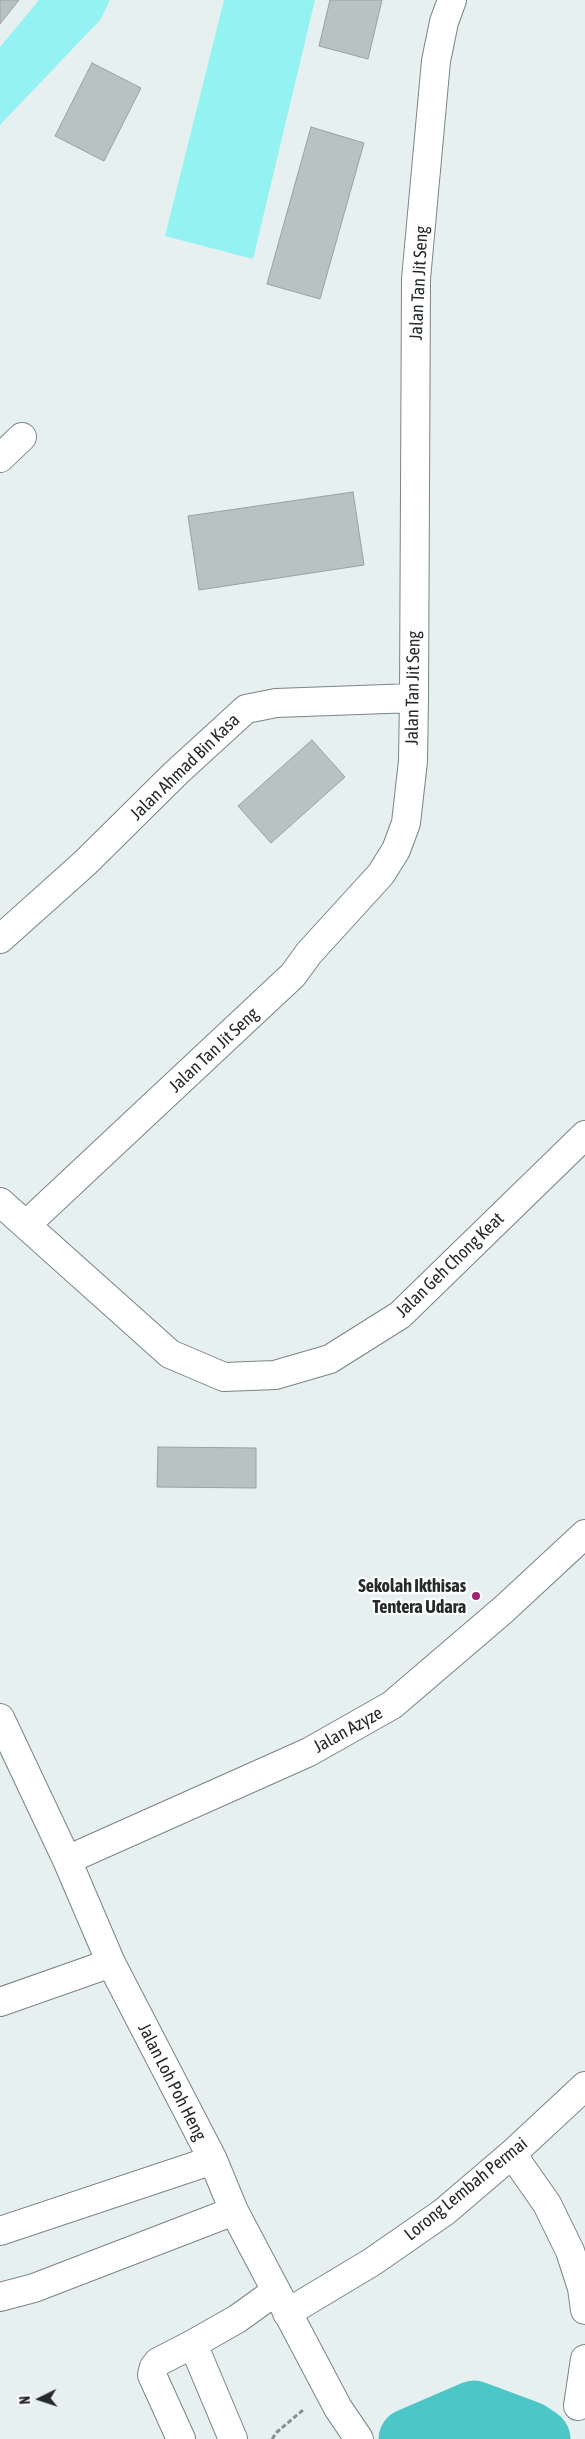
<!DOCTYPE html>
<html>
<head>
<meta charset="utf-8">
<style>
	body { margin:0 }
	#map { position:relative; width:585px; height:2439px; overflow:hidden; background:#e6f0f0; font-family:"Asap Condensed",sans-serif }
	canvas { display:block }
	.north { position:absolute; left:15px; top:2374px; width:50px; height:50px; -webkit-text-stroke:4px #fff; paint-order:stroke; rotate:266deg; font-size:14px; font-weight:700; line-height:20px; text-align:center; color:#272a2a }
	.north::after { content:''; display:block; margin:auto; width:18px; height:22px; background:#272a2a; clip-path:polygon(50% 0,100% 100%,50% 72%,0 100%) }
</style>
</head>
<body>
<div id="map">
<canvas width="585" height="2439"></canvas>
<div class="north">N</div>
</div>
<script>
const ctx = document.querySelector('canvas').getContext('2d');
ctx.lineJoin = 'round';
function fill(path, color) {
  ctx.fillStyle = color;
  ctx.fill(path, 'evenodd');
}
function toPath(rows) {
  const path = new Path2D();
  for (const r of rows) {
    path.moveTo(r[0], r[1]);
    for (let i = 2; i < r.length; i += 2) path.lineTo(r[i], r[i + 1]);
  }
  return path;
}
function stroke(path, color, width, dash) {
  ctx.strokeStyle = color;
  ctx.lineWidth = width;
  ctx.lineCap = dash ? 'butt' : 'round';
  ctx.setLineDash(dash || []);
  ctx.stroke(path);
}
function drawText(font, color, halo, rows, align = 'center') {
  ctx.font = font + ' "Asap Condensed",sans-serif';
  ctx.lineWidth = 4.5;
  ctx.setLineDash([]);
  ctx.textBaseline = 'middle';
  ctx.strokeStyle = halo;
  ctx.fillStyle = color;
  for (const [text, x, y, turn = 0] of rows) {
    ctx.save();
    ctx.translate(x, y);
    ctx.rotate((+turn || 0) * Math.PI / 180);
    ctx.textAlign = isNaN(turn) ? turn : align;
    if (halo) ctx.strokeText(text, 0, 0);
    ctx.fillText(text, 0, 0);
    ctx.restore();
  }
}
fill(toPath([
	[39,0,110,0,101,19,0,125,0,47],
	[224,0,315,0,253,259,165,236]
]), '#95f2f3');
stroke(toPath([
	[409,2439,474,2411,528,2431,540,2439]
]), '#4cc6c7', 61);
const building = toPath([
	[0,0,19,0,0,24,0,0],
	[330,0,382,0,368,59,319,46,330,0],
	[92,63,141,88,104,161,55,136,92,63],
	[311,127,364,143,320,299,267,284,311,127],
	[353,492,364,565,199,590,188,516,353,492],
	[312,740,345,777,271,843,238,806,312,740],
	[158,1447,256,1448,256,1488,157,1487,158,1447]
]);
fill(building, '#b9c2c2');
stroke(building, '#98a1a1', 1);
const minor = toPath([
	[0,458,22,437],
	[0,939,85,863,176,773,246,709,276,703,414,698],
	[0,1202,170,1354,224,1377,275,1375,330,1359,400,1315,585,1135],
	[27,1224,293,975,309,953,381,874,396,850,406,823,413,761,414,698,416,279,436,61,444,22,452,0],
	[0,1718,67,1860,111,1963,213,2160,234,2211,338,2408,359,2439],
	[67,1860,309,1752,392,1705,503,1610,585,1534],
	[0,2002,111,1963],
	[512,2154,547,2204,570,2251,582,2288,585,2310],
	[0,2231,213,2160],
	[0,2297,34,2288,234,2211],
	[287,2313,372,2262,444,2212,512,2154,585,2086],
	[578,2406,585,2359],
	[181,2439,152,2375,154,2367,158,2362,193,2344],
	[233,2439,193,2344,237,2319,276,2291]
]);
stroke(minor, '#7b8483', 30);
stroke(toPath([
	[272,2439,277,2432,303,2410]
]), '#878e8e', 3, [5, 2.5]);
stroke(minor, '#fff', 28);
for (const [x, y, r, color] of [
	[476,1596,5,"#a12274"]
]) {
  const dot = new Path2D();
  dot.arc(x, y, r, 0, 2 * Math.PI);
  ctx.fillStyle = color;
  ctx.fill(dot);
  stroke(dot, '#fff', 2);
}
drawText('18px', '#272a2a', '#fff', [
	["Jalan Tan Jit Seng",419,283,-87],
	["Jalan Tan Jit Seng",413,688,-89],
	["Jalan Ahmad Bin Kasa",185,767,-44],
	["Jalan Tan Jit Seng",214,1050,-43],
	["Jalan Geh Chong Keat",450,1265,-44],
	["Jalan Azyze",348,1730,-29],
	["Jalan Loh Poh Heng",172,2082,63],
	["Lorong Lembah Permai",466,2189,-39]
]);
drawText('bold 18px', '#272a2a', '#fff', [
	["Sekolah Ikthisas",466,1586],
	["Tentera Udara",466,1607]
], 'right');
</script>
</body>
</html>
